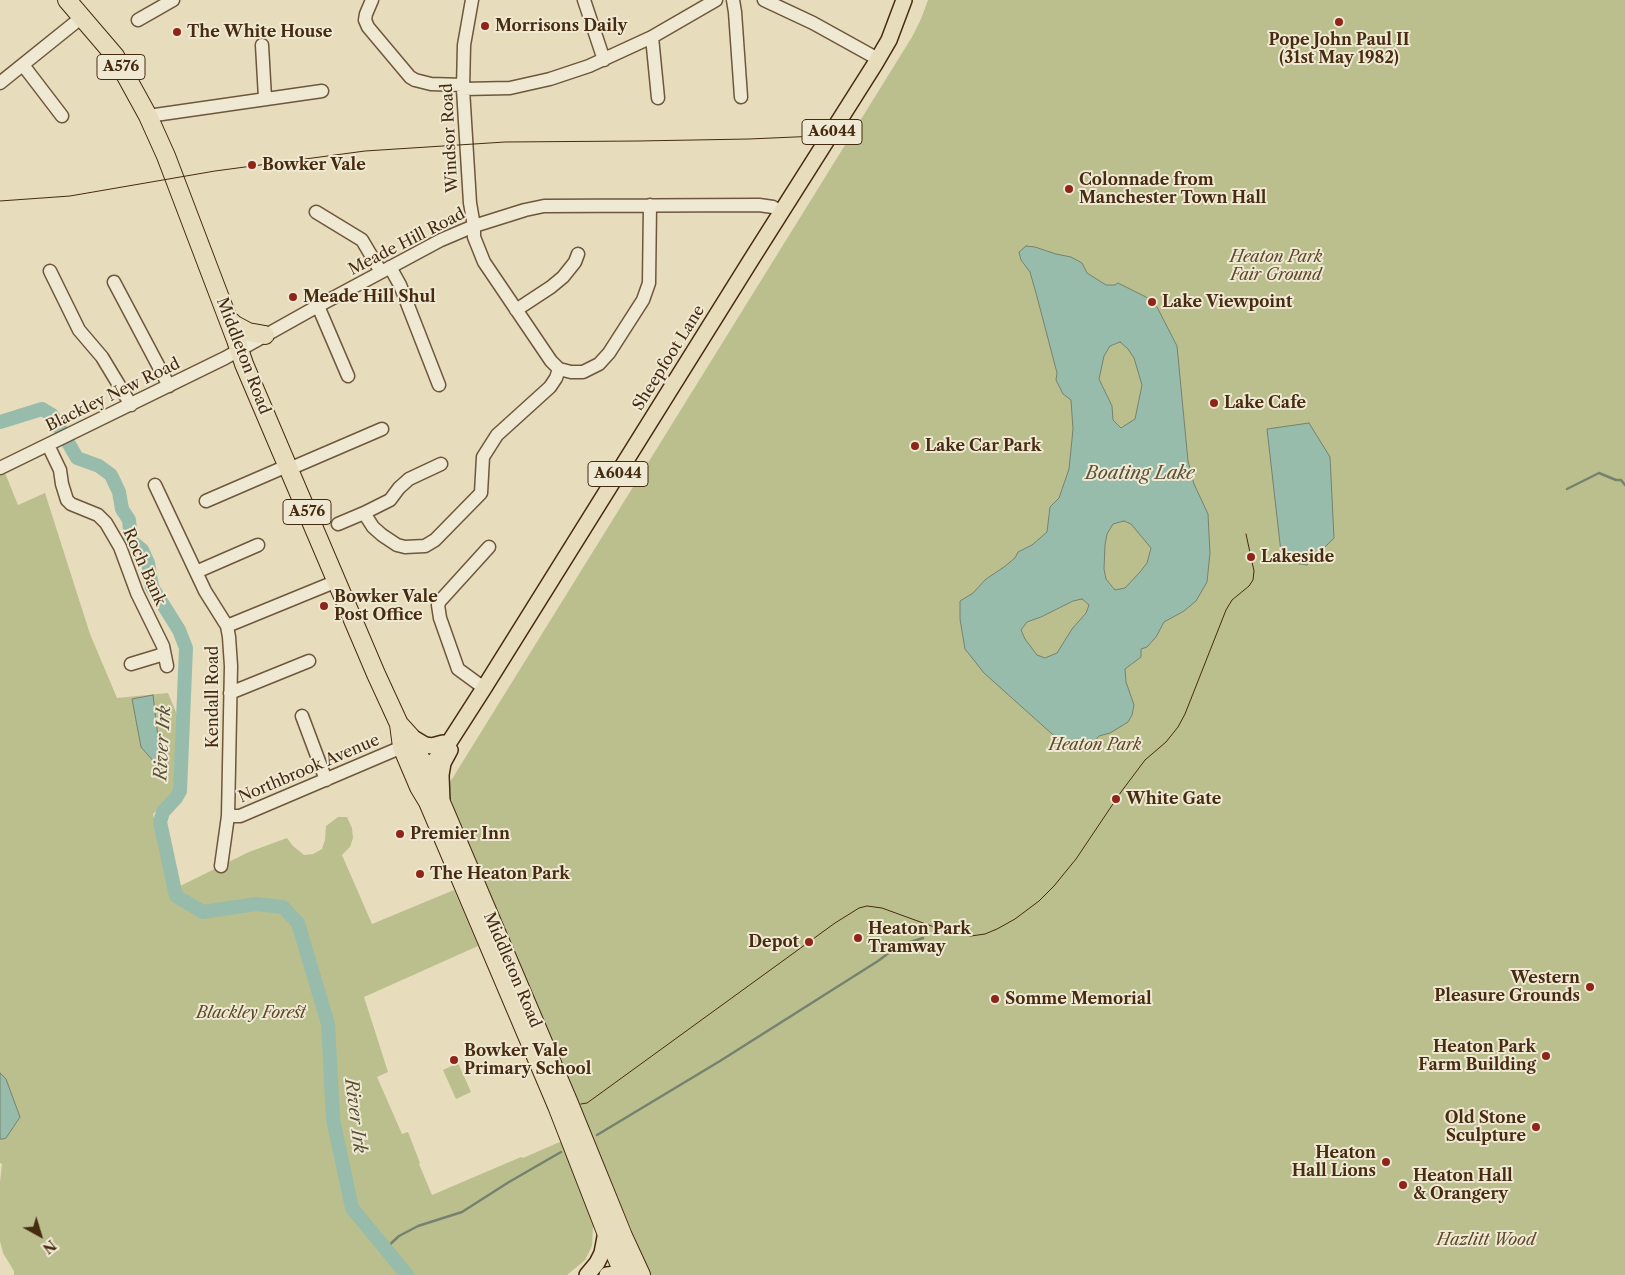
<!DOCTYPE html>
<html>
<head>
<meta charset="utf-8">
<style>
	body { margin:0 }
	#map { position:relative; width:1625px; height:1275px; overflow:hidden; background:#e7dcbc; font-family:"Libre Caslon Text",serif }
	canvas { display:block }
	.north { position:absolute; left:15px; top:1210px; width:50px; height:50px; -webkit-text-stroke:4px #efe8d3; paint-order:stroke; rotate:141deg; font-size:14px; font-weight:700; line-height:20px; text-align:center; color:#462b10 }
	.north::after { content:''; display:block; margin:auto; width:18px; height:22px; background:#462b10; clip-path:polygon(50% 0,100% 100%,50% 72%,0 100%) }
</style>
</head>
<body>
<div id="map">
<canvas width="1625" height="1275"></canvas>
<div class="north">N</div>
</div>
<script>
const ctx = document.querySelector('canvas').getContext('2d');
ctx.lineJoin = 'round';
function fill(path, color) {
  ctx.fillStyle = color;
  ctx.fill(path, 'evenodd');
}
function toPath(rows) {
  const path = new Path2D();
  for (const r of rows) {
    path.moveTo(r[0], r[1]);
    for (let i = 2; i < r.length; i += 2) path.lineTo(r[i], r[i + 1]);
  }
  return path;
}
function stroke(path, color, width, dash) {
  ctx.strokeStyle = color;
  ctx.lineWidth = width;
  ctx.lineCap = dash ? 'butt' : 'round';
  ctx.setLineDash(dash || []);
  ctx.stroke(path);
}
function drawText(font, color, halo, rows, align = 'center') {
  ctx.font = font + ' "Libre Caslon Text",serif';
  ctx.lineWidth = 4;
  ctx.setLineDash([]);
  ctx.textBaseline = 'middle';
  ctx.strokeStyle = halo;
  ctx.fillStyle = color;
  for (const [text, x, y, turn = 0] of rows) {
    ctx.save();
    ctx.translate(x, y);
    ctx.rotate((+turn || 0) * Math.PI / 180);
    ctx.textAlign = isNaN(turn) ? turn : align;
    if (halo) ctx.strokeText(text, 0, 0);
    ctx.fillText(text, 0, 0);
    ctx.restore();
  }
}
fill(toPath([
	[928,0,1625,0,1625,1275,651,1275,456,821,450,805,447,787,912,37,921,19],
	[5,473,18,505,45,493,90,634,117,698,168,693,178,717,174,794,153,814,170,891,249,852,287,838,293,846,304,855,313,854,322,849,325,840,326,826,338,817,347,817,352,828,353,838,350,847,342,855,372,924,454,890,478,946,364,997,388,1072,377,1077,402,1134,408,1132,420,1163,419,1164,432,1195,521,1157,523,1158,562,1141,593,1225,592,1246,585,1260,567,1275,14,1275,14,1271,3,1253,0,1241,0,1182,2,1164,0,1163,0,475],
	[458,1063,471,1092,456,1099,443,1070]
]), '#bbbf8d');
const water = toPath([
	[1026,246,1035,247,1056,254,1071,257,1082,263,1087,273,1106,285,1115,285,1118,283,1146,297,1157,307,1177,346,1188,461,1194,484,1208,514,1210,553,1207,582,1196,601,1184,611,1164,622,1156,637,1147,647,1141,649,1141,657,1125,669,1126,682,1134,705,1132,715,1128,722,1110,733,1099,736,1092,744,1083,749,1072,749,1061,742,984,673,965,649,960,619,960,601,973,593,986,579,1004,567,1015,558,1018,552,1032,545,1047,532,1050,507,1059,498,1069,469,1073,429,1071,400,1063,394,1056,380,1057,373,1036,293,1030,272,1021,260,1019,252,1026,246],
	[1120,342,1128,349,1134,358,1142,385,1135,419,1121,428,1113,420,1112,406,1099,379,1104,356,1110,346,1120,342],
	[1124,521,1131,524,1151,548,1147,563,1140,572,1125,588,1115,590,1106,579,1104,569,1105,545,1107,534,1113,524,1124,521],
	[1082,599,1089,605,1086,613,1072,629,1057,653,1045,658,1037,655,1025,639,1021,630,1027,622,1041,617,1073,601,1082,599],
	[1309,423,1330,457,1334,538,1307,565,1282,561,1267,429,1309,423],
	[153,695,162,771,141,747,132,699,153,695],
	[0,1073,6,1079,20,1117,6,1138,3,1139,0,1139,0,1073]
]);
fill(water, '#97bcac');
stroke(water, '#77826e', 1);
stroke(toPath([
	[1567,489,1599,473,1616,480,1621,480,1625,485],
	[597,1135,720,1061,878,961,898,946,923,938],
	[385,1249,399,1236,418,1226,462,1212,509,1182,561,1152]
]), '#77826e', 2.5);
stroke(toPath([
	[0,422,42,409,52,415,77,458,99,466,111,475,119,492,122,509,129,520,131,541,142,550,148,563,152,587,179,630,186,648,180,791,176,798,163,812,160,822,176,896,203,912,256,904,283,907,298,923,328,1024,333,1119,352,1208,407,1275]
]), '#97bcac', 14);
const minor = toPath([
	[372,0,366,14,365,20,368,27,410,77,415,80,431,84,463,85],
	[472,0,464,45,463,89,470,203,474,226,474,237,484,262,551,361,559,369,571,372,583,372,599,364,609,353,643,300,649,283,650,205],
	[584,0,604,60],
	[733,0,735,12,741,97],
	[764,0,813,23,878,59],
	[138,20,173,0],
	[652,37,658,98],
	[262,45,265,98],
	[23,65,62,116],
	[0,83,82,17],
	[463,89,510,88,550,79,589,66,652,37,716,0],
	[148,116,322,91],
	[316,212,362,240,381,272],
	[390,267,400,285,439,385],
	[50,271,79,330,102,357,131,405],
	[114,282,169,386],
	[318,306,348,376],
	[516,310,551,287,563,277,575,262,578,254],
	[48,445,60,470,62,484,67,500,71,504,98,515,106,523,120,547,137,593,163,646,167,666],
	[441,464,409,479,399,488,390,500,364,513,373,527,382,535,397,545,405,547,425,546,435,540,481,493,483,457,497,435,550,387,556,378,559,369],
	[0,468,225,358,318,306,441,240,474,226,525,210,544,206,759,205,773,207,781,212],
	[289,469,382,429],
	[155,485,205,591,227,626,229,637,231,666,228,816,221,866],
	[206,501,287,466],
	[338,524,364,513],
	[196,572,258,545],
	[227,626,337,581],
	[131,664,164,654],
	[484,688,458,669,440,618,438,605,440,601,489,547],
	[230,693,309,661],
	[302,716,326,780],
	[228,816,240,816,402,747]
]);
const major = toPath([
	[410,736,425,745,432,746,443,743],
	[423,763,430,763,434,761,441,755,484,688,751,260,875,64,889,40,904,0],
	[442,802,441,775,443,763,450,750],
	[587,1275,597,1263,602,1253,606,1232],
	[607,1275,616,1274,626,1275]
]);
const highway = toPath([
	[67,0,115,56,148,116,166,156,236,340,244,364,376,674,399,724,402,747,419,787,428,802,557,1106,606,1232,624,1275],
	[228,319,235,325,248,332,265,335],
	[400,725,410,736,443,807,568,1101,623,1236,641,1275]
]);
stroke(minor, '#6e573b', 15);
stroke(major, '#462b10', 18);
stroke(highway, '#462b10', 20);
stroke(minor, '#efe8d3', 12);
stroke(major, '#e7dcbc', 15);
stroke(highway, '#e7dcbc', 18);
stroke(toPath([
	[0,201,70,196,215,171,365,151,505,142,638,141,749,139,818,136],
	[581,1104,587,1103,594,1098,835,923,859,908,867,906,882,908,945,931,971,936,985,934,997,929,1015,919,1039,901,1054,886,1076,859,1121,792,1145,760,1166,742,1178,727,1185,714,1226,610,1232,600,1249,586,1253,580,1254,571,1246,534]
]), '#462b10', 1);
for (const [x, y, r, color] of [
	[1339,22,5,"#8f2418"],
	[485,26,5,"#8f2418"],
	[177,32,5,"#8f2418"],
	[252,165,5,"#8f2418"],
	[1069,189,5,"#8f2418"],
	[293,297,5,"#8f2418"],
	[1152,302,5,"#8f2418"],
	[1214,403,5,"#8f2418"],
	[915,446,5,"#8f2418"],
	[1251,557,5,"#8f2418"],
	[324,606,5,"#8f2418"],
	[1116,799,5,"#8f2418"],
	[400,834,5,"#8f2418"],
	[420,874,5,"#8f2418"],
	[858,938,5,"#8f2418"],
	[809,942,5,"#8f2418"],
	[1590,987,5,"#8f2418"],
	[995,999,5,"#8f2418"],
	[1546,1056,5,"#8f2418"],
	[454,1060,5,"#8f2418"],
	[1536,1127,5,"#8f2418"],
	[1386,1162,5,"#8f2418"],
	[1403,1185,5,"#8f2418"]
]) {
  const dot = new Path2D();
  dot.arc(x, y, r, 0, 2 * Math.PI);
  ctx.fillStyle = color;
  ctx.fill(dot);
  stroke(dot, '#efe8d3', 2);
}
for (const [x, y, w] of [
	[121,67,48],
	[832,132,60],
	[618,474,60],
	[307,512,48]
]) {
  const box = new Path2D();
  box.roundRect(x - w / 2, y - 12.5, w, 25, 4);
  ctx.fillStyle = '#efe8d3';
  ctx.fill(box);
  stroke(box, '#462b10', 1);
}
drawText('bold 15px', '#462b10', null, [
	["A576",121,67],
	["A6044",832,132],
	["A6044",618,474],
	["A576",307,512]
]);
drawText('bold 16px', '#462b10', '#efe8d3', [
	["Morrisons Daily",495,26],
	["The White House",187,32],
	["Pope John Paul II",1339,40,"center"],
	["(31st May 1982)",1339,58,"center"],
	["Bowker Vale",262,165],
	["Colonnade from",1079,180],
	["Manchester Town Hall",1079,198],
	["Meade Hill Shul",303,297],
	["Lake Viewpoint",1162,302],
	["Lake Cafe",1224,403],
	["Lake Car Park",925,446],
	["Lakeside",1261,557],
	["Bowker Vale",334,597],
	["Post Office",334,615],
	["White Gate",1126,799],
	["Premier Inn",410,834],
	["The Heaton Park",430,874],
	["Heaton Park",868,929],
	["Tramway",868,947],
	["Depot",799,942,"right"],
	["Western",1580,978,"right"],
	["Pleasure Grounds",1580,996,"right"],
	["Somme Memorial",1005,999],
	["Heaton Park",1536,1047,"right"],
	["Farm Building",1536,1065,"right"],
	["Bowker Vale",464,1051],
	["Primary School",464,1069],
	["Old Stone",1526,1118,"right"],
	["Sculpture",1526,1136,"right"],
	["Heaton",1376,1153,"right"],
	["Hall Lions",1376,1171,"right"],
	["Heaton Hall",1413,1176],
	["& Orangery",1413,1194]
], 'left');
drawText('16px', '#462b10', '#efe8d3', [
	["Windsor Road",450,138,-93],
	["Meade Hill Road",407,242,-27],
	["Middleton Road",243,356,69],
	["Sheepfoot Lane",669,358,-58],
	["Blackley New Road",113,395,-26],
	["Roch Bank",144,567,66],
	["Kendall Road",213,697,-90],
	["Northbrook Avenue",309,769,-23],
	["Middleton Road",512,970,67]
]);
drawText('italic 16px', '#5d4929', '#efe8d3', [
	["Heaton Park",1276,257],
	["Fair Ground",1276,275],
	["Heaton Park",1095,745],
	["Blackley Forest",251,1013],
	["Hazlitt Wood",1486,1240]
]);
drawText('italic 18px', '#5a4f37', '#efe8d3', [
	["Boating Lake",1140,474],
	["River Irk",163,743,-87],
	["River Irk",355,1116,83]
]);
</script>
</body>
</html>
